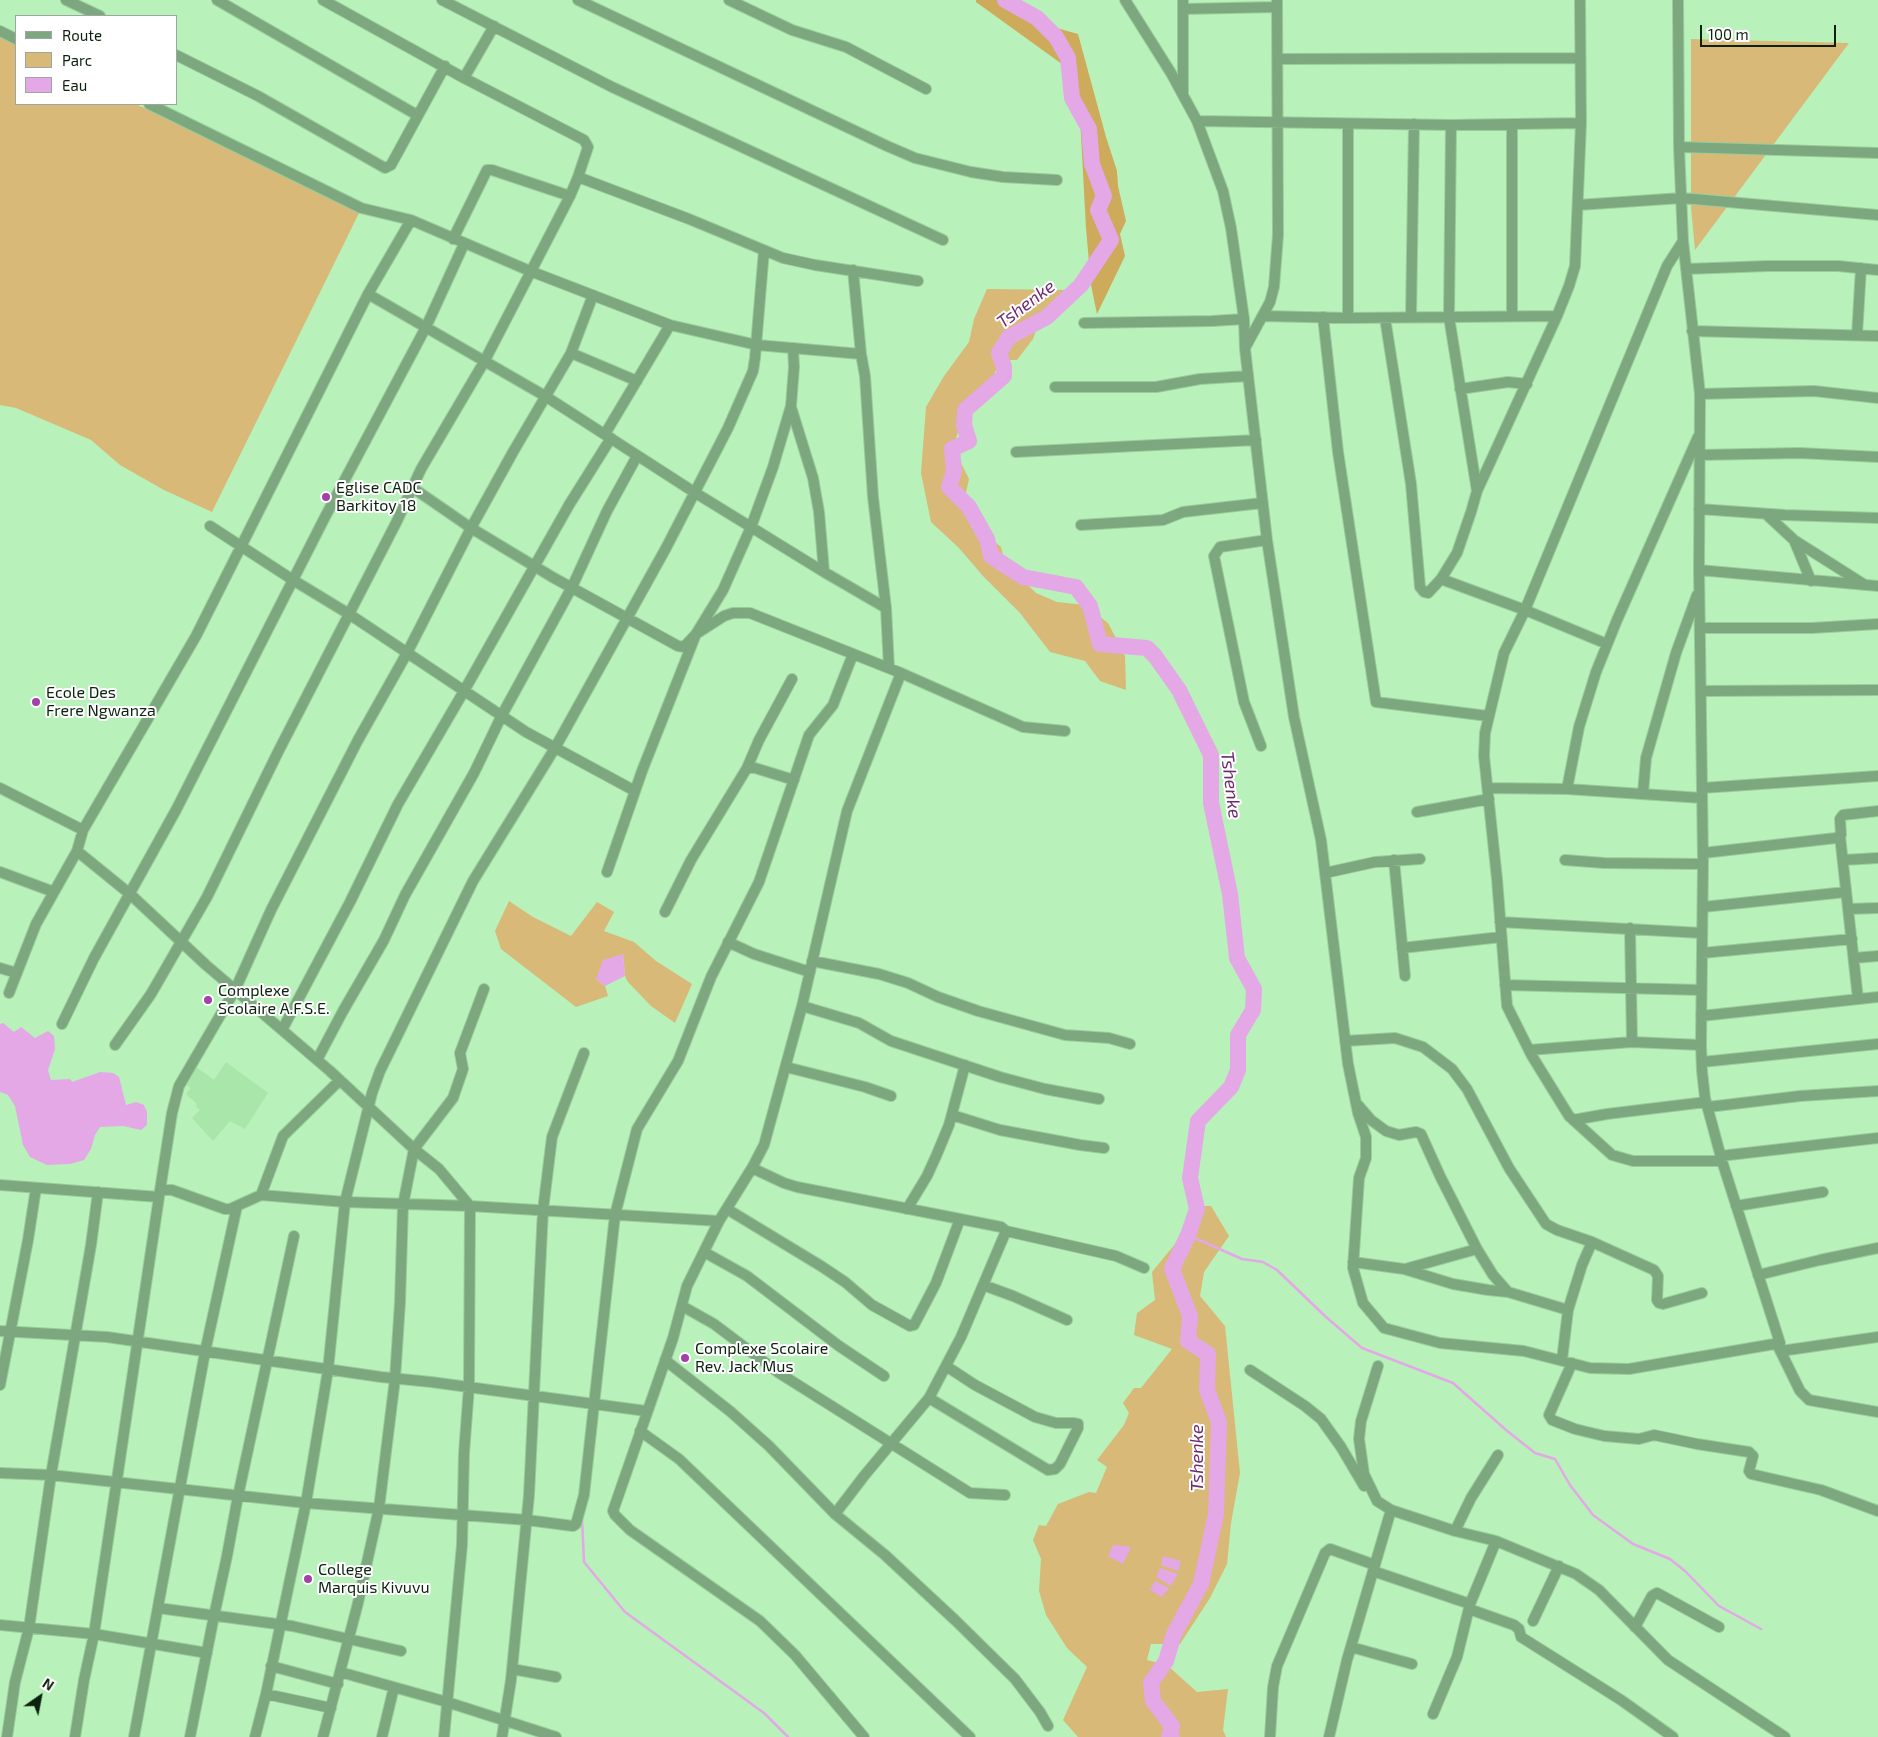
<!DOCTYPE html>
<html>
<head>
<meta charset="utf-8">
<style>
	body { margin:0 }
	#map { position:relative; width:1878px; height:1737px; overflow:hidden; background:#b8f1ba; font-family:"Exo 2",sans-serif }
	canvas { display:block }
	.legend { position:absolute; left:15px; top:15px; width:162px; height:90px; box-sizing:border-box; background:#fff; border:1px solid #9ea79f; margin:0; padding:6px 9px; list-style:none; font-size:15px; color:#0c220e }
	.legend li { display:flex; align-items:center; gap:10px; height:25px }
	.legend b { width:25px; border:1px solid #9ea79f }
	.north { position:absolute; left:15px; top:1672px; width:50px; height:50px; -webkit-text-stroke:4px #fff; paint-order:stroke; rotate:33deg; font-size:14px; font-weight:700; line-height:20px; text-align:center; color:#0c220e }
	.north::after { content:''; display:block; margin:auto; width:18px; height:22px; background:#0c220e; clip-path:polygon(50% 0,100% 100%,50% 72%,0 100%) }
	.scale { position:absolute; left:1700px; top:25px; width:136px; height:22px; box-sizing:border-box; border:2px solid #0c220e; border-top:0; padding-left:6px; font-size:15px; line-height:18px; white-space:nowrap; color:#0c220e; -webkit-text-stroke:4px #fff; paint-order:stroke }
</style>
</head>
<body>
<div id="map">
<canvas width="1878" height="1737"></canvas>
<ul class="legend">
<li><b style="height:6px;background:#7da77e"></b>Route</li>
<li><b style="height:14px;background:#d8b978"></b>Parc</li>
<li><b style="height:14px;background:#e4a8e6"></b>Eau</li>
</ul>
<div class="north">N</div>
<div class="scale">100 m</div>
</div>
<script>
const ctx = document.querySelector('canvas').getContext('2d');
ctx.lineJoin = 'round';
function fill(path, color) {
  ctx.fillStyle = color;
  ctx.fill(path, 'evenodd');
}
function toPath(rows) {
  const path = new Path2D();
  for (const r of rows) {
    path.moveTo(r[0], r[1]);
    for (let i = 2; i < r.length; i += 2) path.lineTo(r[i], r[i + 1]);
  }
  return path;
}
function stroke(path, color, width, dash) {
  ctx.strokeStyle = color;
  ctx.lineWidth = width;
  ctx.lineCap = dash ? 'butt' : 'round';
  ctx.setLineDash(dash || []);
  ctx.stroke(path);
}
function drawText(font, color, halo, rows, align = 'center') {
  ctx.font = font + ' "Exo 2",sans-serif';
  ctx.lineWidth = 4;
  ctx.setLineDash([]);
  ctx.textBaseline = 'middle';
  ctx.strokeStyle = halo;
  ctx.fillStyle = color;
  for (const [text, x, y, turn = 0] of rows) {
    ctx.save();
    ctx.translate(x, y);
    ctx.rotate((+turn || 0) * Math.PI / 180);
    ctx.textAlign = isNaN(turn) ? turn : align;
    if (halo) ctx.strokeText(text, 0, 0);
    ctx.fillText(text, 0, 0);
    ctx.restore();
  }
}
fill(toPath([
	[226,1062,268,1093,245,1129,230,1121,213,1141,192,1118,200,1110,196,1107,197,1104,186,1094,191,1088,182,1082,192,1064,214,1080]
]), '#a8e6aa');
fill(toPath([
	[0,37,16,45,16,104,136,104,359,213,212,512,164,490,120,465,91,440,16,408,0,405],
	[1691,39,1849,43,1695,250,1691,207],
	[987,289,1072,290,1069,303,1042,313,1033,339,1017,360,1000,360,988,390,970,400,956,438,959,459,969,479,964,501,984,533,1001,547,1005,563,1036,593,1057,602,1085,605,1108,623,1125,656,1126,690,1100,681,1085,661,1050,652,1020,613,983,576,959,548,931,522,921,473,926,407,944,376,969,342,974,319],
	[509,901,533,917,571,936,597,902,614,912,604,931,634,942,656,961,692,984,675,1023,651,1006,628,982,625,976,623,954,596,979,605,986,608,996,576,1007,501,949,495,931],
	[1190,1206,1211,1206,1229,1236,1204,1272,1200,1296,1225,1326,1240,1473,1231,1523,1227,1564,1210,1598,1180,1644,1151,1644,1147,1660,1167,1665,1197,1692,1228,1689,1223,1730,1226,1737,1078,1737,1063,1720,1087,1667,1067,1648,1046,1615,1039,1591,1041,1559,1033,1540,1039,1525,1046,1526,1058,1504,1089,1492,1096,1493,1107,1467,1097,1460,1124,1425,1129,1413,1123,1403,1134,1388,1141,1388,1172,1349,1134,1335,1137,1313,1155,1300,1152,1272,1180,1238]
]), '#d8b978');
fill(toPath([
	[976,0,1017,0,1053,27,1078,34,1106,137,1117,171,1118,186,1126,221,1120,234,1125,256,1097,314,1091,285,1086,228,1079,99,1066,67,976,2]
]), '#ceaa5b');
fill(toPath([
	[623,954,625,976,605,986,596,979,603,960],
	[3,1023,14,1032,21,1027,35,1038,48,1031,54,1036,55,1049,48,1070,51,1080,70,1079,72,1082,100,1072,113,1073,119,1077,126,1105,136,1102,144,1105,147,1112,147,1125,141,1130,123,1126,100,1127,95,1135,91,1149,84,1160,70,1164,47,1165,30,1157,23,1145,15,1106,8,1095,0,1092,0,1024],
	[1113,1545,1131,1547,1123,1564,1108,1556],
	[1163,1556,1181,1561,1178,1571,1161,1565],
	[1160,1568,1178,1574,1171,1586,1156,1577],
	[1155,1581,1169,1588,1162,1597,1150,1590]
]), '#e4a8e6');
stroke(toPath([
	[1188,1235,1242,1259,1263,1262,1277,1270,1326,1317,1362,1348,1453,1383,1506,1430,1535,1453,1555,1459,1570,1485,1593,1515,1633,1544,1670,1559,1685,1571,1719,1606,1761,1629],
	[582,1519,584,1562,625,1612,764,1713,788,1737],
	[1172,1726,1179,1737]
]), '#e4a8e6', 2.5);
stroke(toPath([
	[1005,0,1037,18,1056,37,1068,58,1072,98,1089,129,1092,164,1104,196,1098,210,1111,240,1081,285,1047,317,1009,337,999,353,1004,367,1004,376,965,410,964,425,969,441,952,449,954,471,949,487,969,507,987,539,991,556,1023,577,1076,587,1090,606,1100,644,1147,648,1155,656,1179,690,1211,755,1211,803,1230,894,1237,958,1254,989,1253,1010,1238,1035,1238,1070,1231,1087,1198,1121,1190,1178,1197,1209,1188,1235,1172,1269,1190,1316,1188,1341,1208,1354,1207,1390,1219,1422,1216,1514,1201,1584,1174,1634,1166,1661,1151,1683,1153,1701,1172,1726,1169,1737]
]), '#e4a8e6', 16);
const minor = toPath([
	[66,0,100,16],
	[217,0,417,115],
	[323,0,464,78,584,140,588,147,578,177,689,219,783,258,815,265,918,281],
	[442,0,612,87,943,240],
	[578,0,887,146,915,158,971,172,1003,177,1057,180],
	[729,0,792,30,846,47,926,89],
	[1125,0,1171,73,1197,121,1223,191,1231,228,1244,319,1245,349,1267,540,1294,717,1321,840,1348,1064,1358,1113,1366,1137,1366,1158,1359,1178,1353,1268,1363,1303,1384,1328,1440,1343,1524,1351,1590,1368,1629,1369,1780,1343,1722,1161,1705,1098,1702,1071,1701,1045,1703,861,1699,570,1700,394,1683,241,1679,147,1678,0],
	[1183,9,1277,7],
	[0,31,16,39],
	[176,55,258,96,385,168,391,165,445,66],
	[1278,59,1580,58],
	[464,78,494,26],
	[1183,92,1183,0],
	[149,104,361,208,411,220,530,271,670,325,757,345,861,354],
	[1197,121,1451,125,1581,123],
	[1451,125,1449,317,1477,491],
	[1679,147,1878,153],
	[1578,205,1682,198,1878,215],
	[453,239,487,170,492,170,570,196],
	[1683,241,1667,266,1525,610,1504,653,1485,733,1484,756,1497,879,1507,1006,1532,1056,1569,1116,1612,1155,1633,1161,1722,1161],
	[1686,269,1768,266,1838,266,1878,270],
	[853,270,861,354,865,376,873,497,886,608,889,668],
	[368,294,545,396,694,492,824,572,886,608],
	[1512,315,1512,124],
	[1263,316,1348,318,1557,316],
	[1323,317,1338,452,1376,702,1488,716],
	[1411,317,1414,124],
	[1348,318,1348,124],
	[1385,318,1411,484,1420,587,1424,592,1428,593,1441,579,1457,553,1471,512,1477,491,1557,316,1569,286,1575,266,1581,123,1580,0],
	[1084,323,1212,321,1244,319],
	[1692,331,1878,336],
	[1857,335,1861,268],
	[1245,348,1270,302,1274,287,1278,235,1277,0],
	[571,353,637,381],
	[1055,387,1156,387,1200,379,1248,376],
	[1460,389,1508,382,1527,384],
	[1700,394,1814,391,1878,398],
	[791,407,813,478,819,512,824,572],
	[605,434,670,325],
	[1016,452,1256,440],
	[1699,455,1800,453,1878,457],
	[413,488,471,528,554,578,678,646,684,647,696,634,724,616,733,613,750,613,901,673,1023,727,1065,731],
	[1699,509,1785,515,1878,518],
	[1766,514,1794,540,1865,585],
	[1081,525,1163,520,1183,512,1262,503],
	[210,526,293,580,349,614,526,732,635,791],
	[1794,540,1811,581],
	[1699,570,1878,586],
	[1441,579,1525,610,1607,644],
	[1700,628,1812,628,1878,624],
	[1701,691,1878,690],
	[1261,746,1244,702,1214,556,1220,547,1267,540],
	[747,768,759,740,792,679],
	[0,788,83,830],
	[1488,788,1567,789,1702,798],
	[1702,788,1878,776],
	[1567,789,1579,727,1596,672,1617,620,1698,437],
	[1643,793,1646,758,1676,653,1697,595],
	[1417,812,1489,799],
	[1840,836,1858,999],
	[77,851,130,894,206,965,330,1071,414,1149,439,1169,470,1206,469,1387,464,1453,462,1545,444,1737],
	[1703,853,1836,838,1841,835,1840,819,1843,815,1878,811],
	[1394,860,1405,976],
	[1565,860,1604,863,1702,864],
	[1843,860,1878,858],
	[0,872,54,892],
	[607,872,642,771,696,634,723,590,751,527,773,467,791,406,794,367,793,348],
	[1325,873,1375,862,1420,859],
	[1703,907,1846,892],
	[1848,909,1878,908],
	[665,912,691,860,747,768,755,768,794,780],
	[1500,922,1702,933],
	[1630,928,1632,1042],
	[728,942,754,954,810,972],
	[1402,948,1501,937],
	[1702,953,1852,939],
	[1854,958,1878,956],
	[812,961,879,974,908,983,938,997,978,1011,1065,1035,1109,1038,1130,1044],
	[0,968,17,973],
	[1505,985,1701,990],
	[9,993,36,924,77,851,83,830,196,636,368,294,411,220],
	[802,1006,859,1023,891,1041,1000,1077,1045,1089,1099,1099],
	[1701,1016,1878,997],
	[62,1024,94,958,176,810,325,517,426,327,464,244],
	[282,1030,350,902,398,804,464,691,569,505,611,438],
	[1345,1041,1395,1038,1423,1047,1452,1069,1467,1089,1509,1168,1546,1224,1557,1230,1592,1242,1654,1270,1658,1276,1657,1300,1659,1303,1663,1304,1702,1293],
	[115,1045,151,994,207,897,278,752,397,521,421,469,484,362,570,196,578,177],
	[1529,1050,1632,1042,1701,1045],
	[317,1060,343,1011,384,940,405,895,474,773,502,715,572,587,607,511,637,456],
	[1702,1062,1878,1044],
	[786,1067,865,1087,891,1096],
	[1358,1105,1371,1120,1386,1131,1399,1135,1416,1132,1421,1134,1440,1176,1477,1249,1493,1275,1508,1292],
	[1708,1107,1800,1096,1878,1091],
	[952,1115,1000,1130,1080,1145,1104,1148],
	[1573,1120,1607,1114,1706,1102],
	[1720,1156,1878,1138],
	[752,1168,784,1183,797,1187,1001,1227,1006,1231,1116,1256,1144,1268],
	[0,1185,159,1197,94,1634,84,1680,75,1737],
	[161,1190,172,1190,225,1209,230,1209,261,1195,345,1202,470,1206,719,1221],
	[261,1195,283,1136,340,1080],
	[159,1197,172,1113,179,1086,235,990,271,910,358,740,407,653,471,528,513,452,571,353,593,295],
	[1736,1206,1823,1192],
	[727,1209,821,1266,845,1282,872,1305,910,1326,914,1325,936,1283,960,1219],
	[907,1209,927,1176,937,1154,949,1125,965,1065],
	[704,1252,747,1276,839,1346,884,1376],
	[1353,1262,1404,1269,1453,1284,1488,1290,1508,1292,1568,1310],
	[1405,1269,1477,1249],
	[1758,1275,1820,1260,1878,1248],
	[983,1285,1013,1296,1067,1320],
	[682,1306,714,1324,779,1373,970,1493,1005,1495],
	[0,1331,107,1337,381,1377,431,1382,646,1411],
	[1777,1344,1800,1391,1809,1400,1878,1412],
	[1781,1351,1878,1337],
	[665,1360,731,1412,769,1446,835,1514,885,1555,955,1620,1015,1679,1040,1712,1048,1726],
	[1562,1360,1568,1310,1582,1265,1592,1242],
	[1572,1363,1549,1415,1552,1420,1575,1429,1604,1436,1639,1439,1654,1435,1697,1444,1749,1452,1753,1456,1749,1471,1751,1474,1821,1490,1878,1511],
	[1378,1366,1361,1421,1359,1439,1364,1474,1377,1501,1391,1510,1455,1531,1496,1541,1576,1574,1599,1590,1668,1660,1785,1737],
	[1250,1370,1305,1406,1321,1419,1341,1447,1364,1486],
	[0,1385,28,1240,36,1188],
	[929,1398,1048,1470,1055,1469,1060,1464,1078,1428,1078,1424,1073,1423,1056,1423,1035,1417,975,1385,946,1366],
	[640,1431,679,1459,970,1737],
	[0,1473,51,1475,306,1503,527,1520,573,1526,576,1524,584,1495,615,1215,637,1129,678,1061,711,977,759,882,809,735,833,705,853,654],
	[835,1514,864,1476,929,1398,961,1337,1006,1231],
	[1455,1531,1471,1498,1498,1455],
	[1373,1571,1470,1604],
	[158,1608,292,1626,401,1651],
	[1469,1609,1514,1625,1519,1629,1521,1637,1621,1700,1673,1737],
	[1533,1621,1559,1566],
	[0,1625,94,1634,207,1653],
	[1635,1627,1652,1596,1657,1593,1719,1627],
	[1351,1647,1412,1664],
	[271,1666,338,1684],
	[512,1669,556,1677],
	[340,1672,447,1702,556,1737],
	[266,1694,331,1708],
	[1433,1714,1457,1657,1470,1604,1496,1541],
	[7,1737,15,1682,29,1628,51,1475,91,1245,98,1192],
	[134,1737,205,1352,237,1206],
	[190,1737,214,1616,227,1556,238,1496,294,1236],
	[255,1737,266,1694,306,1503,328,1370,345,1202,372,1093,380,1071,473,881,555,748,666,548,728,428,753,371,755,358,764,250],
	[323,1737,358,1603,379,1508,395,1379,400,1302,403,1205,414,1149,453,1098,463,1069,460,1053,484,989],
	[382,1737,394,1687],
	[502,1737,511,1680,529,1495,543,1210,552,1137,584,1053],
	[864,1737,795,1655,760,1621,630,1530,615,1515,613,1511,673,1338,687,1286,719,1221,752,1168,764,1145,802,1006,847,811,901,673],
	[1270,1737,1273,1687,1277,1666,1325,1553,1330,1549,1375,1565],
	[1329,1737,1347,1660,1391,1510]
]);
stroke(minor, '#99cc9b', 12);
stroke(minor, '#7da77e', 10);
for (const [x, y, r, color] of [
	[326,497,5,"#a341a8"],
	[36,702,5,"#a341a8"],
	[208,1000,5,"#a341a8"],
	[685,1358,5,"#a341a8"],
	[308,1579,5,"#a341a8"]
]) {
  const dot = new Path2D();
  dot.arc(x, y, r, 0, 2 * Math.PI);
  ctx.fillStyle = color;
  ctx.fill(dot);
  stroke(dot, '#fff', 2);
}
drawText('16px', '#0c220e', '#fff', [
	["Eglise CADC",336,488],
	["Barkitoy 18",336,506],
	["Ecole Des",46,693],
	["Frere Ngwanza",46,711],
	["Complexe",218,991],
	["Scolaire A.F.S.E.",218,1009],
	["Complexe Scolaire",695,1349],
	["Rev. Jack Mus",695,1367],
	["College",318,1570],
	["Marquis Kivuvu",318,1588]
], 'left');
drawText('italic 18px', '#6f2a73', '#fff', [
	["Tshenke",1026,304,-37],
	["Tshenke",1231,785,83],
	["Tshenke",1197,1458,-90]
]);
</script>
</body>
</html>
